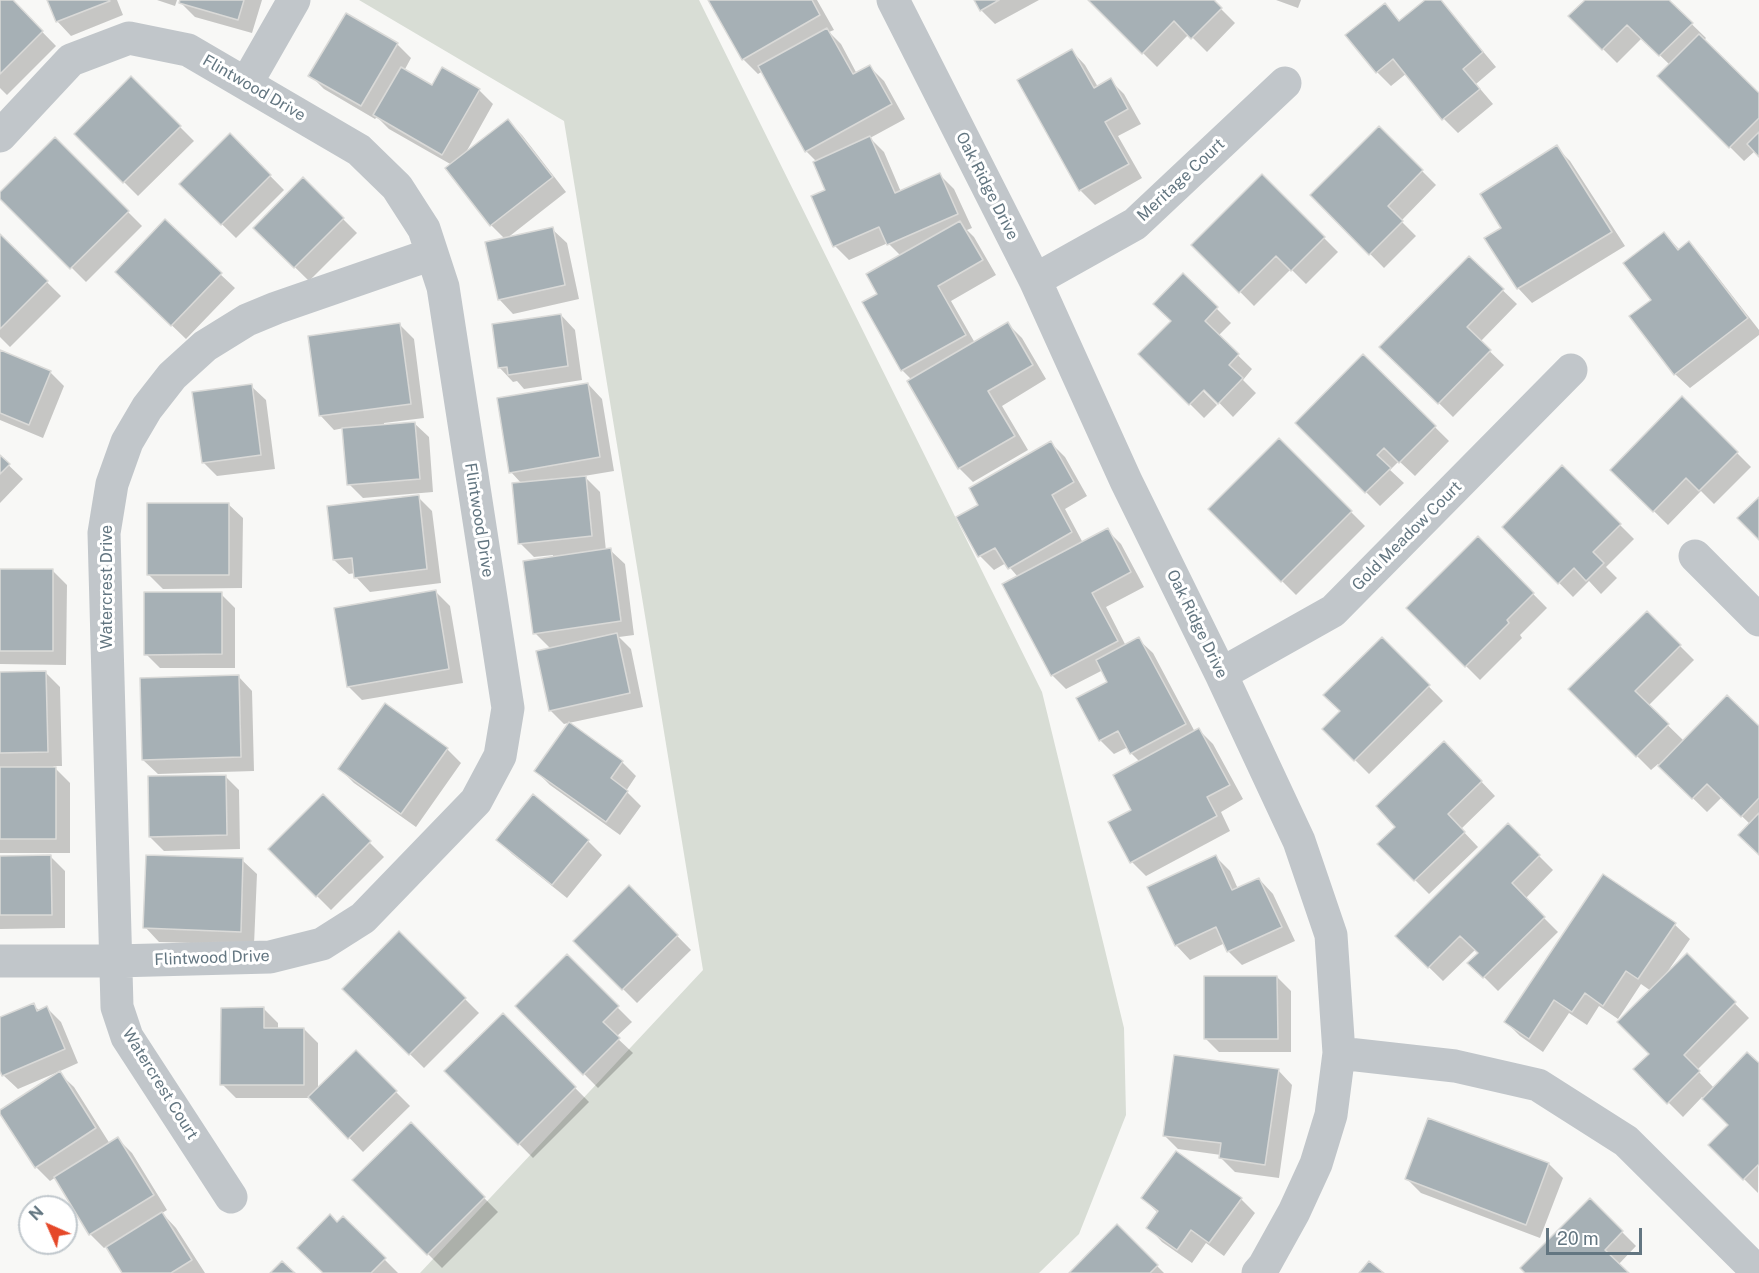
<!DOCTYPE html>
<html>
<head>
<meta charset="utf-8">
<style>
	body { margin:0 }
	#map { position:relative; width:1759px; height:1273px; overflow:hidden; background:#f8f8f6; font-family:"Public Sans",sans-serif }
	canvas { display:block }
	.north { position:absolute; left:18px; top:1195px; width:60px; height:60px; box-sizing:border-box; background:#fff; border:2px solid #c1c8cd; border-radius:50%; rotate:315deg; font-size:16px; font-weight:700; line-height:24px; text-align:center; color:#637681 }
	.north::after { content:''; display:block; margin:auto; width:21px; height:27px; background:#e54829; clip-path:polygon(50% 0,100% 100%,50% 72%,0 100%) }
	.scale { position:absolute; left:1546px; top:1228px; width:96px; height:27px; box-sizing:border-box; border:3px solid #637681; border-top:0; padding-left:8px; font-size:18px; line-height:21px; white-space:nowrap; color:#637681; -webkit-text-stroke:4px #fff; paint-order:stroke }
</style>
</head>
<body>
<div id="map">
<canvas width="1759" height="1273"></canvas>
<div class="north">N</div>
<div class="scale">20 m</div>
</div>
<script>
const ctx = document.querySelector('canvas').getContext('2d');
ctx.lineJoin = 'round';
function fill(path, color) {
  ctx.fillStyle = color;
  ctx.fill(path, 'evenodd');
}
function toPath(rows) {
  const path = new Path2D();
  for (const r of rows) {
    path.moveTo(r[0], r[1]);
    for (let i = 2; i < r.length; i += 2) path.lineTo(r[i], r[i + 1]);
  }
  return path;
}
function stroke(path, color, width, dash) {
  ctx.strokeStyle = color;
  ctx.lineWidth = width;
  ctx.lineCap = dash ? 'butt' : 'round';
  ctx.setLineDash(dash || []);
  ctx.stroke(path);
}
function drawText(font, color, halo, rows, align = 'center') {
  ctx.font = font + ' "Public Sans",sans-serif';
  ctx.lineWidth = 6;
  ctx.setLineDash([]);
  ctx.textBaseline = 'middle';
  ctx.strokeStyle = halo;
  ctx.fillStyle = color;
  for (const [text, x, y, turn = 0] of rows) {
    ctx.save();
    ctx.translate(x, y);
    ctx.rotate((+turn || 0) * Math.PI / 180);
    ctx.textAlign = isNaN(turn) ? turn : align;
    if (halo) ctx.strokeText(text, 0, 0);
    ctx.fillText(text, 0, 0);
    ctx.restore();
  }
}
fill(toPath([
	[359,0,699,0,1042,692,1124,1028,1126,1115,1079,1234,1039,1273,420,1273,703,970,564,121]
]), '#d8ddd5');
fill(toPath([
	[0,0,11,0,56,46,7,95,0,88],
	[48,0,117,0,123,15,71,36,57,21],
	[157,0,177,0,175,6],
	[182,0,262,0,252,33,195,17,181,3],
	[710,0,817,0,834,30,829,32,841,44,857,74,870,67,884,81,905,119,870,138,884,152,901,192,940,175,954,189,972,228,967,230,974,237,996,275,951,301,975,343,1008,324,1022,338,1046,379,1002,406,1028,450,973,482,959,468,912,380,902,370,864,302,879,294,901,256,888,243,849,260,835,246,827,191,817,162,806,151,763,71,758,74,743,59],
	[976,0,1039,0,995,24,981,10],
	[1090,0,1212,0,1235,23,1207,52,1189,34,1157,67],
	[1276,0,1301,0,1298,8],
	[1427,0,1440,0,1496,67,1476,84,1493,104,1458,133,1444,119,1407,73,1391,86,1377,72,1385,5,1401,22],
	[1587,0,1667,0,1706,38,1704,40,1759,95,1759,155,1755,151,1744,161,1659,76,1670,65,1642,38,1617,63,1570,16],
	[346,15,397,44,411,58,404,71,433,87,479,90,493,104,464,156,508,121,522,135,566,192,506,239,552,229,567,243,579,299,513,314,499,299,505,239,491,225,447,169,452,165,389,129,377,117,375,119,324,89,310,75],
	[1071,50,1085,65,1098,87,1110,80,1124,94,1141,124,1118,136,1142,178,1095,205,1081,191,1019,81],
	[131,78,194,141,138,196,76,134],
	[1379,128,1436,185,1401,221,1416,236,1384,268,1312,195],
	[230,135,284,190,236,238,181,184],
	[55,139,142,226,86,282,0,196,0,194],
	[1556,147,1570,161,1625,246,1532,303,1518,288,1486,239,1503,228],
	[1262,176,1338,252,1306,284,1291,269,1254,306,1194,245],
	[303,179,357,233,309,281,255,228],
	[1664,234,1680,250,1689,243,1703,258,1759,330,1759,335,1690,388,1675,374,1631,316,1653,300],
	[0,236,61,296,10,347,0,337],
	[1469,258,1517,304,1480,342,1504,365,1453,417,1382,347],
	[220,274,235,288,186,339,131,286],
	[1183,275,1231,323,1218,336,1252,369,1243,380,1256,393,1233,417,1200,383,1198,386,1217,405,1204,418,1140,354,1173,321],
	[561,315,575,330,582,380,524,389,517,381,513,382,499,367],
	[400,325,414,339,424,418,384,423,384,426,414,423,429,437,433,492,363,498,349,484,344,428,334,430,320,415],
	[0,351,50,372,64,386,43,438,0,420],
	[1363,356,1449,441,1415,476,1399,461,1390,470,1404,483,1380,506,1297,423],
	[588,384,602,399,614,471,584,476,600,492,606,551,610,550,625,564,634,635,619,637,631,649,643,707,564,724,550,710,551,649,535,633,553,555,534,557,520,543,522,484,511,472],
	[251,386,266,400,275,469,217,476,203,462],
	[1682,398,1751,467,1714,504,1701,491,1668,525,1612,470],
	[1279,440,1365,526,1296,595,1210,509],
	[1051,443,1065,457,1087,496,1065,509,1083,543,1107,530,1121,544,1144,587,1106,607,1126,646,1138,639,1153,653,1195,732,1199,730,1213,744,1243,799,1221,812,1230,831,1146,876,1132,862,1133,810,1140,762,1131,753,1128,747,1114,754,1100,740,1109,682,1103,670,1066,689,1052,675,1018,577,1006,563,994,570,980,556,958,518,980,505],
	[0,457,23,479,0,503],
	[1562,467,1634,539,1606,567,1617,578,1601,594,1589,581,1573,597,1504,527],
	[418,497,432,511,441,583,370,592,356,577,355,573,349,574,334,560],
	[228,504,243,518,242,588,163,589,148,574],
	[1478,538,1547,608,1520,635,1522,638,1480,680,1408,608],
	[0,571,53,571,67,585,66,665,0,664],
	[436,592,450,606,463,683,362,700,348,686],
	[221,594,235,608,235,668,160,668,146,654],
	[1647,613,1694,660,1648,706,1684,741,1759,728,1759,853,1750,824,1722,797,1707,812,1658,764,1651,770,1570,689],
	[1382,639,1443,701,1369,774,1324,729,1342,712],
	[0,673,46,673,60,687,62,766,53,766,70,783,70,853,0,853],
	[238,676,252,691,254,771,158,774,143,760],
	[385,705,447,749,461,763,416,827,354,783,340,769],
	[1458,757,1495,796,1461,829,1478,847,1429,894,1379,844,1397,827],
	[622,762,636,776,626,791,641,806,620,835,550,785,536,771],
	[225,776,239,790,240,849,164,851,150,837],
	[323,796,384,857,331,910,270,849],
	[1508,825,1553,870,1525,899,1558,932,1498,991,1470,963,1480,953,1476,949,1443,981,1397,936],
	[498,840,588,841,602,855,567,898,512,854],
	[0,857,51,857,65,871,65,928,0,929],
	[1216,857,1230,871,1238,889,1259,879,1273,894,1295,941,1242,965,1228,951,1225,943,1190,960,1176,945],
	[242,860,257,874,254,945,159,942,145,927],
	[1604,876,1675,925,1690,939,1666,974,1667,975,1687,955,1749,1018,1697,1070,1714,1088,1759,1065,1758,1193,1710,1145,1730,1125,1702,1097,1683,1117,1635,1069,1651,1054,1651,991,1641,984,1618,1019,1599,1006,1587,1025,1569,1013,1543,1052,1520,1036,1506,1022],
	[629,887,691,950,637,1003,575,941],
	[399,933,479,1013,424,1068,344,989],
	[567,957,632,1022,616,1037,633,1053,598,1088,517,1006],
	[1277,977,1291,991,1291,1052,1219,1052,1205,1038],
	[33,1005,40,1011,47,1008,61,1022,78,1063,58,1072,74,1087,110,1144,118,1139,132,1153,167,1210,162,1213,176,1228,205,1273,124,1273,107,1246,104,1248,90,1234,56,1177,50,1181,36,1167,0,1111,58,1074,58,1072,18,1089,3,1075,0,1067,0,1019],
	[264,1009,278,1023,278,1029,304,1029,318,1043,318,1090,356,1052,410,1106,363,1152,311,1098,236,1098,222,1084],
	[503,1015,589,1102,533,1158,447,1071],
	[1278,1070,1292,1085,1279,1178,1235,1172,1221,1158,1221,1155,1178,1149,1164,1135],
	[411,1124,498,1212,442,1268,354,1180],
	[1549,1164,1563,1178,1540,1238,1421,1193,1407,1179],
	[1143,1198,1241,1199,1255,1213,1224,1256,1206,1243,1192,1263,1162,1242,1148,1227,1158,1213],
	[1590,1200,1636,1246,1618,1265,1626,1273,1527,1273],
	[343,1218,398,1273,324,1273,337,1224],
	[1117,1226,1164,1273,1071,1273]
]), '#0003');
const building = toPath([
	[0,0,13,0,43,31,0,74,0,0],
	[47,0,109,0,110,1,56,22,47,0],
	[180,0,244,0,238,20,179,3,180,0],
	[708,0,812,0,820,15,742,60,708,0],
	[974,0,999,0,980,11,974,0],
	[1088,0,1214,0,1222,8,1191,39,1174,21,1142,54,1088,0],
	[1425,0,1441,0,1483,52,1463,69,1480,89,1442,120,1393,59,1376,73,1345,35,1385,3,1399,21,1425,0],
	[1585,0,1669,0,1693,23,1659,56,1627,25,1602,50,1568,16,1585,0],
	[346,13,398,43,361,106,308,76,346,13],
	[827,28,853,74,870,65,892,104,805,152,758,66,827,28],
	[1699,34,1759,93,1759,118,1729,148,1657,76,1699,34],
	[1072,49,1094,88,1111,78,1128,109,1105,122,1129,164,1079,191,1017,80,1072,49],
	[401,67,432,85,442,67,480,89,442,155,373,115,401,67],
	[131,76,181,126,123,183,74,134,131,76],
	[508,119,553,177,490,226,445,168,508,119],
	[1379,126,1423,170,1388,206,1403,221,1369,255,1310,195,1379,126],
	[1759,132,1759,157,1747,144,1759,132],
	[230,133,271,175,221,225,179,184,230,133],
	[870,136,895,193,940,173,958,214,887,245,879,227,833,247,811,196,825,190,813,162,870,136],
	[55,137,129,211,70,269,0,199,0,192,55,137],
	[1557,145,1612,232,1517,289,1484,238,1501,228,1480,194,1557,145],
	[1262,174,1325,237,1291,271,1276,256,1239,293,1191,245,1262,174],
	[303,177,344,218,294,268,253,228,303,177],
	[165,219,222,273,171,326,115,272,165,219],
	[960,221,983,260,938,286,966,335,901,371,862,302,877,294,866,274,960,221],
	[553,227,565,285,498,300,485,242,553,227],
	[1664,232,1678,250,1689,241,1748,318,1674,375,1629,316,1651,300,1623,263,1664,232],
	[0,234,48,281,0,329,0,234],
	[1469,256,1504,289,1467,327,1491,350,1438,404,1379,347,1469,256],
	[1183,273,1218,307,1205,321,1239,354,1229,365,1243,378,1218,404,1204,390,1189,405,1138,354,1171,321,1153,304,1183,273],
	[561,314,568,366,508,375,507,367,498,368,492,324,561,314],
	[1008,322,1033,365,988,391,1015,436,958,469,907,381,1008,322],
	[400,323,411,404,319,416,308,336,400,323],
	[0,350,51,371,29,425,0,413,0,350],
	[1363,354,1436,426,1399,463,1384,448,1377,455,1391,468,1365,493,1295,423,1363,354],
	[588,383,600,457,509,473,497,398,588,383],
	[252,384,261,455,202,463,192,392,252,384],
	[1682,396,1738,452,1699,491,1686,478,1653,512,1610,470,1682,396],
	[415,422,420,479,347,485,342,428,415,422],
	[1279,438,1352,511,1281,582,1208,509,1279,438],
	[1051,441,1074,482,1052,495,1072,532,1008,569,995,548,978,557,956,517,978,505,969,488,1051,441],
	[0,455,10,464,0,474,0,455],
	[1562,465,1621,524,1593,552,1604,563,1586,581,1574,568,1558,584,1502,527,1562,465],
	[586,476,592,536,518,544,512,483,586,476],
	[419,495,427,569,354,578,352,558,333,560,327,506,419,495],
	[1759,497,1759,540,1737,518,1759,497],
	[147,503,229,503,229,575,147,575,147,503],
	[1108,528,1131,572,1092,593,1118,641,1051,676,1002,584,1108,528],
	[1478,536,1534,593,1507,620,1509,623,1465,667,1406,608,1478,536],
	[611,548,621,621,533,634,523,561,611,548],
	[0,569,53,569,53,651,0,651,0,569],
	[436,590,449,669,347,687,334,608,436,590],
	[144,592,222,592,222,654,144,655,144,592],
	[1647,611,1681,645,1635,691,1669,724,1636,757,1568,689,1647,611],
	[617,633,630,693,549,711,536,651,617,633],
	[1139,637,1186,724,1130,754,1118,731,1099,741,1076,698,1107,682,1096,660,1139,637],
	[1382,637,1430,685,1354,761,1322,729,1340,711,1323,695,1382,637],
	[46,671,48,752,0,753,0,672,46,671],
	[239,675,241,757,142,760,140,678,239,675],
	[1727,695,1759,726,1759,798,1741,817,1707,784,1692,799,1658,766,1727,695],
	[385,703,448,748,401,814,338,769,385,703],
	[569,722,623,761,611,778,628,791,606,822,534,771,569,722],
	[1199,728,1230,785,1207,797,1217,816,1130,863,1108,822,1131,810,1113,775,1199,728],
	[1444,741,1482,781,1448,814,1465,832,1414,881,1377,844,1395,827,1376,806,1444,741],
	[0,767,56,767,56,839,0,839,0,767],
	[226,775,227,835,149,837,148,776,226,775],
	[323,794,371,841,316,897,268,849,323,794],
	[533,794,589,840,552,885,496,840,533,794],
	[1759,813,1759,855,1738,835,1759,813],
	[1508,823,1540,855,1512,883,1545,917,1483,978,1467,963,1478,953,1460,936,1428,968,1395,936,1508,823],
	[51,855,52,915,0,915,0,856,51,855],
	[146,855,243,858,241,932,143,928,146,855],
	[1216,855,1232,890,1259,878,1282,927,1227,952,1216,927,1175,946,1147,887,1216,855],
	[1603,874,1676,923,1638,979,1626,971,1603,1006,1585,993,1572,1012,1554,1000,1529,1039,1504,1022,1603,874],
	[629,885,678,935,622,990,573,941,629,885],
	[399,931,466,998,409,1055,342,989,399,931],
	[1687,953,1736,1002,1684,1055,1700,1071,1667,1104,1633,1069,1649,1054,1617,1022,1687,953],
	[567,954,619,1006,603,1022,620,1038,583,1075,515,1006,567,954],
	[1204,976,1277,976,1278,1039,1204,1039,1204,976],
	[34,1003,37,1011,47,1006,65,1049,2,1076,0,1071,0,1017,34,1003],
	[264,1007,264,1028,304,1028,304,1085,220,1085,221,1008,264,1007],
	[503,1013,576,1087,518,1145,444,1071,503,1013],
	[356,1050,397,1091,348,1139,308,1097,356,1050],
	[1747,1052,1759,1063,1759,1164,1743,1180,1708,1145,1728,1125,1702,1099,1747,1052],
	[1174,1055,1279,1069,1265,1165,1219,1158,1221,1143,1163,1136,1174,1055],
	[60,1071,96,1128,35,1168,0,1114,0,1110,60,1071],
	[1428,1118,1549,1163,1526,1225,1405,1179,1428,1118],
	[411,1122,485,1197,427,1255,352,1180,411,1122],
	[118,1137,154,1195,89,1235,54,1177,118,1137],
	[1176,1151,1242,1198,1209,1243,1191,1230,1177,1250,1146,1228,1158,1211,1141,1198,1176,1151],
	[1590,1198,1623,1231,1605,1250,1629,1273,1525,1273,1520,1268,1590,1198],
	[162,1212,192,1260,171,1273,122,1273,106,1247,162,1212],
	[330,1214,337,1222,343,1216,386,1258,371,1273,323,1273,297,1248,330,1214],
	[1117,1224,1158,1265,1150,1273,1069,1273,1117,1224],
	[282,1261,295,1273,270,1273,282,1261],
	[1369,1261,1384,1273,1359,1273,1369,1261]
]);
fill(building, '#a6b0b5');
stroke(building, '#dadad8', 1.5);
stroke(toPath([
	[893,0,1035,280,1126,481,1221,674,1299,841,1331,935,1339,1053,1331,1115,1316,1164,1294,1212,1264,1266,1258,1273],
	[246,84,294,0],
	[0,136,71,60,129,38,188,50,359,150,397,187,424,229,443,287,508,708,500,756,476,801,363,918,322,944,270,957,115,961,0,961],
	[1035,280,1135,224,1285,83],
	[1695,556,1759,620],
	[1221,674,1333,611,1571,370],
	[1339,1053,1455,1066,1538,1085,1626,1141,1759,1273],
	[231,1197,127,1037,117,1007,104,533,112,484,127,442,147,408,172,376,205,346,247,320,276,308,432,254]
]), '#c1c6ca', 33);
drawText('16px', '#637681', '#fff', [
	["Flintwood Drive",254,88,30],
	["Meritage Court",1181,180,-43],
	["Oak Ridge Drive",987,186,63],
	["Flintwood Drive",479,520,81],
	["Gold Meadow Court",1407,536,-45],
	["Watercrest Drive",107,587,-90],
	["Oak Ridge Drive",1197,624,64],
	["Flintwood Drive",212,958,-2],
	["Watercrest Court",160,1084,58]
]);
</script>
</body>
</html>
